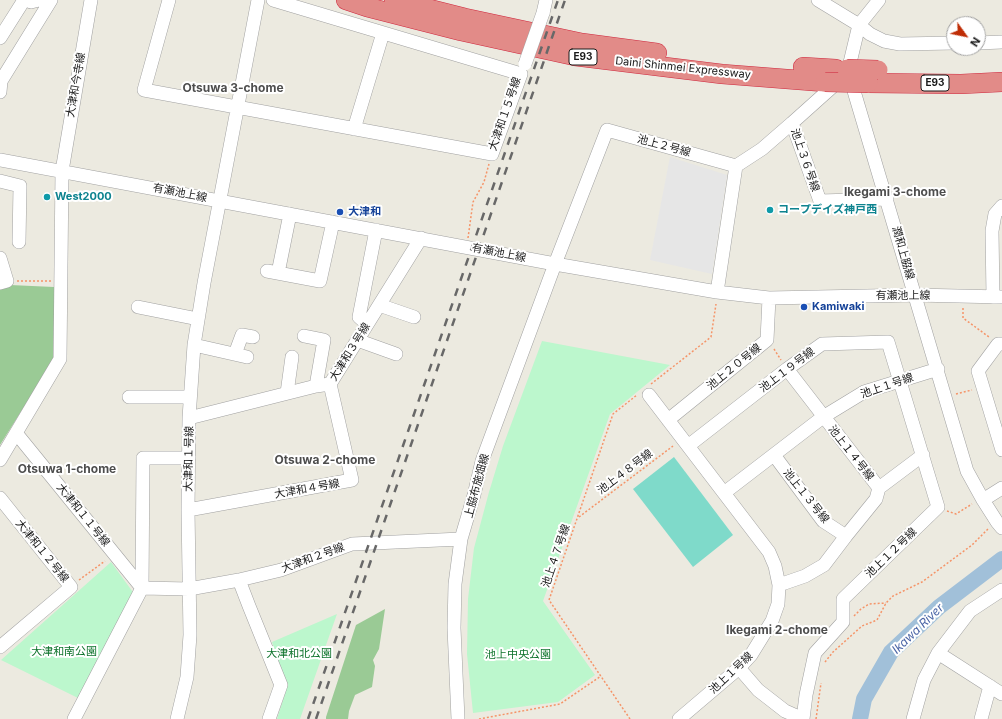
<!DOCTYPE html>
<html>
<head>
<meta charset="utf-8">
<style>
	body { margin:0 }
	#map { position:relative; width:1002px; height:719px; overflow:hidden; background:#eceae0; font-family:Inter,sans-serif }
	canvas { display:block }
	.north { position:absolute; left:946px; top:16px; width:40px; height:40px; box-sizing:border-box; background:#fff; border:1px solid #a3a3a3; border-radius:50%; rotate:123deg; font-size:11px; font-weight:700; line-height:16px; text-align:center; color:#1a1a1a }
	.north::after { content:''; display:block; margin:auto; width:14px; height:18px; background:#bf2d06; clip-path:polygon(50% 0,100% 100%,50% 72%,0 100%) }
</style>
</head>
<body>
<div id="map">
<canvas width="1002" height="719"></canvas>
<div class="north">N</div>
</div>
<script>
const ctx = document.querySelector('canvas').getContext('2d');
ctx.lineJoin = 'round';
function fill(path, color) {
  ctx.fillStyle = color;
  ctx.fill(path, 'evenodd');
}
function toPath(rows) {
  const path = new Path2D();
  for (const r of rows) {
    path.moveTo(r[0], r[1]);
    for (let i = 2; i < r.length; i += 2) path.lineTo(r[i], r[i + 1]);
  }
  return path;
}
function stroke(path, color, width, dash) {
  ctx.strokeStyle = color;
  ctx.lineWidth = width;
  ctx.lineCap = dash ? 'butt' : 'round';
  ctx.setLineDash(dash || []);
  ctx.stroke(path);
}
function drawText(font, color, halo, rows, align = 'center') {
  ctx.font = font + ' Inter,"Noto Sans JP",sans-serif';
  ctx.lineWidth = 4;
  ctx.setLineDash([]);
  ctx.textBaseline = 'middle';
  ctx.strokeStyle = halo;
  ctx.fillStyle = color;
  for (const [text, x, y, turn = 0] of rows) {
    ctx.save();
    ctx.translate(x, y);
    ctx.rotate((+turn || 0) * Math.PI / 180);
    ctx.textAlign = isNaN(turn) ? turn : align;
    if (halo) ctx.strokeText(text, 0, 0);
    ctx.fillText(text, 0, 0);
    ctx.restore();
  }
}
fill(toPath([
	[10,285,54,287,54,359,0,445,0,288],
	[385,609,379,649,373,660,375,666,372,687,355,695,349,711,348,719,326,719,326,717,356,625]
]), '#9aca95');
fill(toPath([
	[542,341,670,365,610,414,543,601,595,675,558,702,473,713,467,654,468,599,474,548,489,492,503,446],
	[111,562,135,595,80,699,1,660],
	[337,614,300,719,277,719,287,687,272,642]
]), '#bcf7cd');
fill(toPath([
	[674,457,733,535,693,567,633,489]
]), '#7fdaca');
fill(toPath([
	[670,157,727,175,712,274,650,260]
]), '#e6e6e6');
stroke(toPath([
	[860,719,864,699,891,652,939,607,1002,559]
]), '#a1c0d9', 16);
const minor = toPath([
	[26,0,31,2,39,0],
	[91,0,62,171,60,359,16,433,142,588,189,589,239,580,281,570,352,544,461,539],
	[169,0,144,90,492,154,521,74,273,0],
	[818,0,859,25,870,34,884,41,900,44,954,43],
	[879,0,859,25,848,71,967,471,983,500,997,522,1002,528],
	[543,13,546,0],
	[0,38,24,0],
	[978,43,1002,42],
	[0,92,1,81,51,0],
	[792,123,840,80],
	[354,129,383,33],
	[0,160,555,264,717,292,769,298,915,295,1002,297],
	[736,166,762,149,792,123,820,201,887,199],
	[0,181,20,186,19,242],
	[0,258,7,281,0,283],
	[267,271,320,281,333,222],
	[278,273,290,214],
	[717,292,736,166],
	[993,297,992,231,995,214,1002,206],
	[379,305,414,317],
	[138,307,198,319],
	[367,324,359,317,376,230],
	[304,336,324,340,316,386],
	[357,340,396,354],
	[1002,344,998,344,978,371,1002,450],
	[194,345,247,357],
	[235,354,242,335,253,337],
	[787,369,879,488],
	[287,393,292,357],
	[649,395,769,552,775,566,779,585,778,604,772,621,751,655,739,668,679,719],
	[129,397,190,397],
	[189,418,316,386,330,384,421,238],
	[668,420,767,340,769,298],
	[688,446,787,369,822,344,888,342,938,507,843,599,843,622,815,653,806,695,803,719],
	[774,455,823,521,846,536,876,499,879,488,923,455],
	[0,460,16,433],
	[724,493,823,417,864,392,938,369],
	[0,498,71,587,0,647],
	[983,500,1002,488],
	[188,510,352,480,330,384],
	[239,580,249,606,281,685,269,719],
	[779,585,805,576,824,565,846,536],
	[938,653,1002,694],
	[739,668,758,690,785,711,803,719],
	[74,719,142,588,143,458,189,458],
	[177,719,187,677,190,635,188,510,189,418,194,345,204,283,258,0],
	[458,719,454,628,455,584,461,539,474,495,482,461,555,264,607,130,736,166],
	[913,719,924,680,938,653,970,611,1002,590],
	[981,719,990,686]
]);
const highway = toPath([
	[346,0,367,7,461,31,575,56,722,74,825,82],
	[394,0,465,18,582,43,657,53],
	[803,67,836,69],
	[868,83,961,84,1002,82]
]);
stroke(minor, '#a1a1a1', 14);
stroke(highway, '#cf283e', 20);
stroke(toPath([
	[468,238,473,202,484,182,489,164],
	[17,281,51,281],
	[963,308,963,318,989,337],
	[774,349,781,360],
	[651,384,711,337,716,304],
	[956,394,972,390],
	[947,511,956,514,972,504],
	[579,517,673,446],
	[79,580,105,561],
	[854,616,861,609,869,604,886,603],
	[825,662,833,652,862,626,877,620,886,603,893,596,922,582,972,545,988,529],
	[479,719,560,704,601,676],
	[630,719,549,600,613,414,637,395],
	[816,719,821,683]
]), '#f59468', 1.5, [2, 2]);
stroke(minor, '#fff', 13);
stroke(highway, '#e28b88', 19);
stroke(toPath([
	[308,719,558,0],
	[316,719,565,0]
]), '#686868', 2.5, [8, 8]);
const minorBridge = toPath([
	[525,64,543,13]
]);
const highwayBridge = toPath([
	[847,69,878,70],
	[825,82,868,83]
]);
stroke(minorBridge, '#a1a1a1', 14, []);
stroke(highwayBridge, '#cf283e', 20, []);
stroke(minorBridge, '#fff', 13);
stroke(highwayBridge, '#e28b88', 19);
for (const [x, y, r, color] of [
	[47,197,4,"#0f9aa8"],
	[770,210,4,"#0f9aa8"],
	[340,212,4,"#1a4fb4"],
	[804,307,4,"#1a4fb4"]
]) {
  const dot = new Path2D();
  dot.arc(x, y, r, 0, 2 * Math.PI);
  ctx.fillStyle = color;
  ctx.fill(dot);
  stroke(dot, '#fff', 1.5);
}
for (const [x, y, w] of [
	[583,57,28],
	[935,83,28]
]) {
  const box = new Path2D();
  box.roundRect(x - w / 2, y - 8, w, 16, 3);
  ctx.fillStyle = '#fff';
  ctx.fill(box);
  stroke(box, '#1a1a1a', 1);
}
drawText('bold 10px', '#1a1a1a', null, [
	["E93",583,57],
	["E93",935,83]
]);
drawText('11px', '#1a1a1a', '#fff', [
	["Daini Shinmei Expressway",683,68,6],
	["大津和今寺線",76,85,-80],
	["大津和１５号線",505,114,-71],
	["池上２号線",664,146,15],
	["池上３６号線",805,160,71],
	["有瀬池上線",180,193,11],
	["有瀬池上線",499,253,11],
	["潤和上脇線",903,253,74],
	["有瀬池上線",903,296],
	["大津和３号線",350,352,-58],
	["池上２０号線",734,367,-39],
	["池上１９号線",787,370,-37],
	["池上１号線",887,386,-19],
	["池上１４号線",851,453,52],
	["大津和１号線",189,459,-89],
	["池上４８号線",625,472,-37],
	["上脇布施畑線",477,486,-75],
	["大津和４号線",307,489,-10],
	["池上１３号線",806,496,51],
	["大津和１１号線",83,515,51],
	["大津和１２号線",42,551,51],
	["池上１２号線",891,553,-44],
	["池上４７号線",556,556,-71],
	["大津和２号線",313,558,-20],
	["池上１号線",731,673,-43]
]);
drawText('bold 11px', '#0d838f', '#fff', [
	["West2000",55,197],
	["コープデイズ神戸西",778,210]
], 'left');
drawText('bold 11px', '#164399', '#fff', [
	["大津和",348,212],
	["Kamiwaki",812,307]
], 'left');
drawText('11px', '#0e732c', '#fff', [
	["大津和南公園",64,652],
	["大津和北公園",299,654],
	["池上中央公園",518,655]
]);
drawText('bold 12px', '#4d4d4d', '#fff', [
	["Otsuwa 3-chome",233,88],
	["Ikegami 3-chome",895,192],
	["Otsuwa 2-chome",325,460],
	["Otsuwa 1-chome",67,469],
	["Ikegami 2-chome",777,630]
]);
drawText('italic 12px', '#4b65a6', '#fff', [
	["Ikawa River",918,629,-44]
]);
</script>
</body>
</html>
